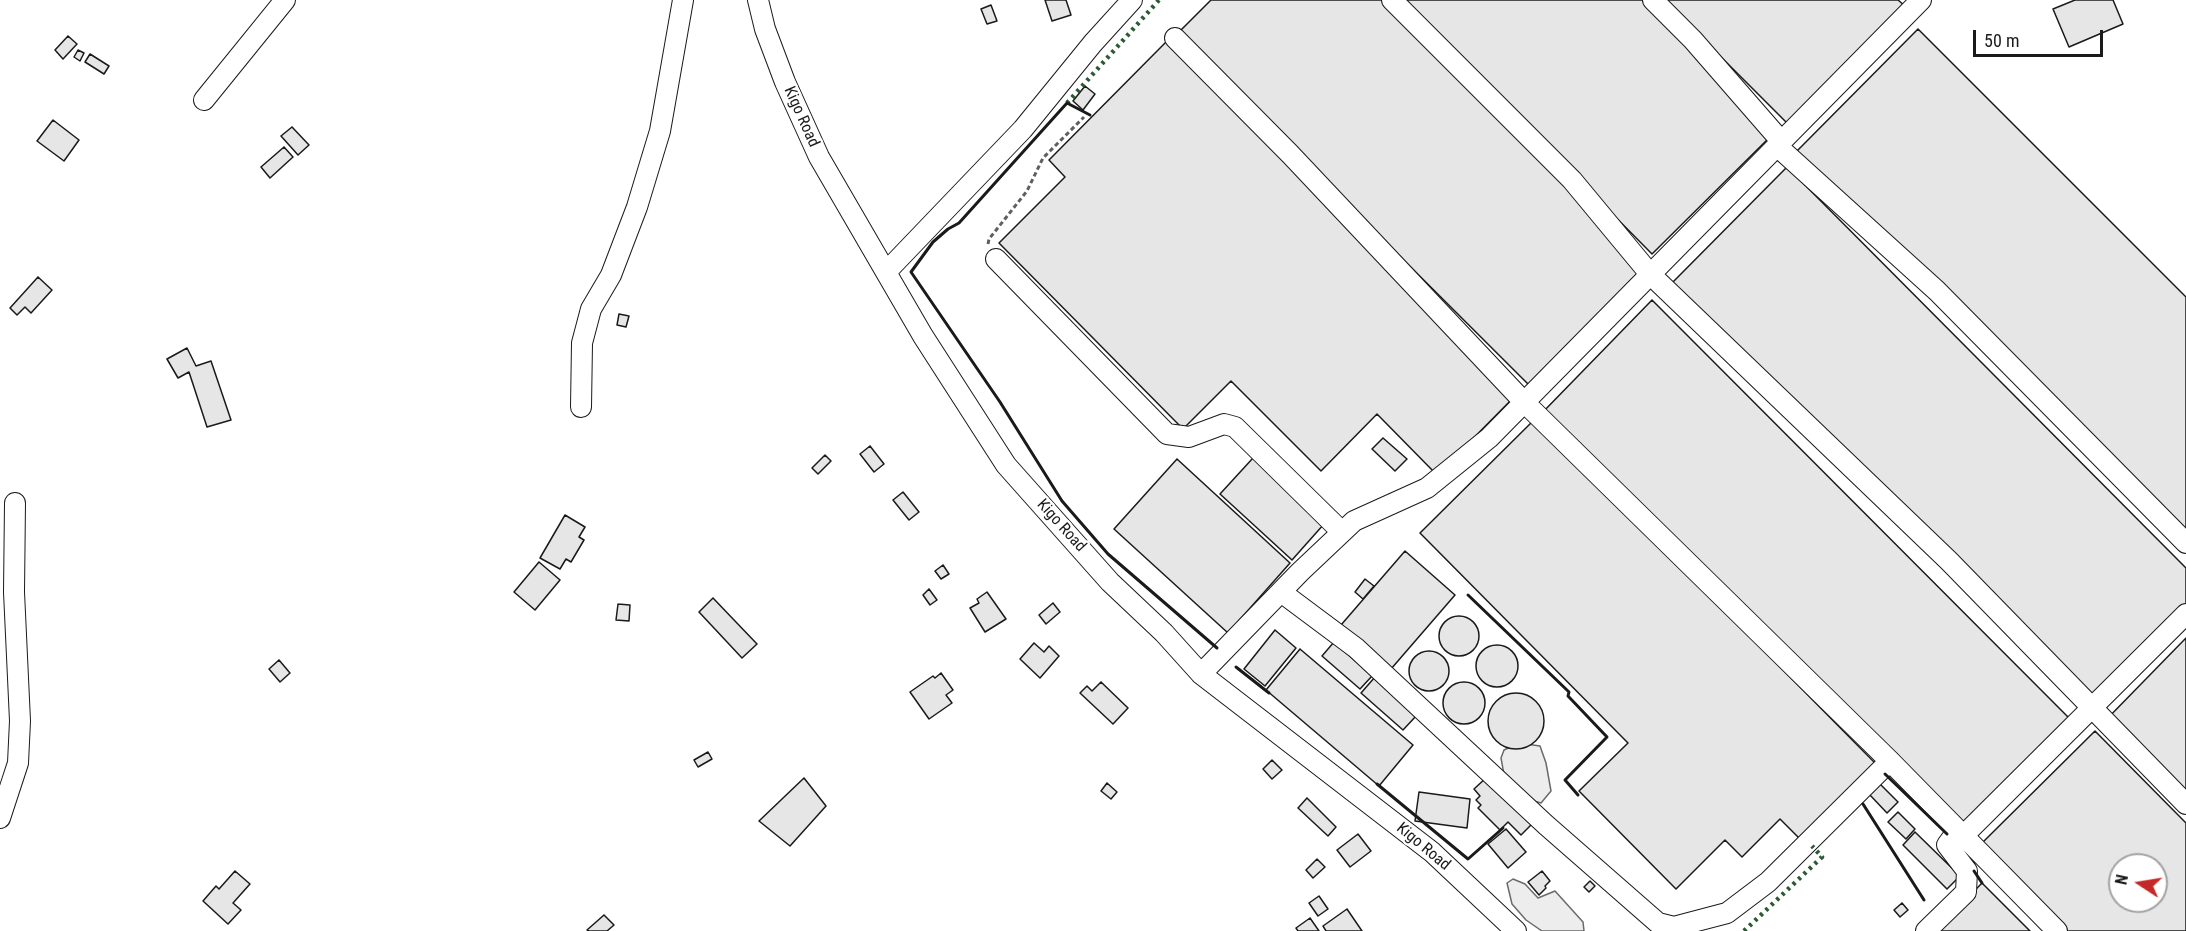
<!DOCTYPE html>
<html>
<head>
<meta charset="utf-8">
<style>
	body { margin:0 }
	#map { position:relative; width:2186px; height:931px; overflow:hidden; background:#fff; font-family:"Roboto Condensed",sans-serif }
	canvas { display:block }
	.north { position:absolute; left:2108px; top:853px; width:60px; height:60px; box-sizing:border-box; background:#fff; border:2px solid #a3a3a3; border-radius:50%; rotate:282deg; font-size:16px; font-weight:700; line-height:24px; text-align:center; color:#1a1a1a }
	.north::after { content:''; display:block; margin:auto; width:21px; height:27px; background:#c62828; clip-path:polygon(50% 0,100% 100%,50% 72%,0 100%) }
	.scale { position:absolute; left:1973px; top:30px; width:130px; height:27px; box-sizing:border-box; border:3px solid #1a1a1a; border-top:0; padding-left:8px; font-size:18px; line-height:21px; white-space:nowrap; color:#1a1a1a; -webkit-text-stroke:4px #fff; paint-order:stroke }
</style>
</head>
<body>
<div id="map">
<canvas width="2186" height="931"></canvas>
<div class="north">N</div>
<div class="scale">50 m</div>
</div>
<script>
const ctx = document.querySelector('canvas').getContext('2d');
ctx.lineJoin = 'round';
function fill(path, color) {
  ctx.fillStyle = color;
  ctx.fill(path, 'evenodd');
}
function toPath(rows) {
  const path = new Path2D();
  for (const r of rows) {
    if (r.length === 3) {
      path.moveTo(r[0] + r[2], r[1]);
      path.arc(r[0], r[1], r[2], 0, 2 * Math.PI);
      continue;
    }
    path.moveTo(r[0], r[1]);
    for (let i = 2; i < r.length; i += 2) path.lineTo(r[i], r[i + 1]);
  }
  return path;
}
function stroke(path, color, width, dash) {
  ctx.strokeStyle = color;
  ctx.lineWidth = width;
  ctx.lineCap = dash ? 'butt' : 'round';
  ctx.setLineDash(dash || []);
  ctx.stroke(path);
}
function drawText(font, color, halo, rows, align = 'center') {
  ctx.font = font + ' "Roboto Condensed",sans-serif';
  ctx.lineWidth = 4.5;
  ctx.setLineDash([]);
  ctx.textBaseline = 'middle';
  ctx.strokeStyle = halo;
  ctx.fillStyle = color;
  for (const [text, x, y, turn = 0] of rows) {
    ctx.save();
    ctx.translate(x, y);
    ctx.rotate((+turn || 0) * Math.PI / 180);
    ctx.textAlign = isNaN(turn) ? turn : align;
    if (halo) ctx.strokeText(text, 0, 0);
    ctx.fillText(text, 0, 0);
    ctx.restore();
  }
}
const built = toPath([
	[1519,743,1540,746,1546,763,1551,791,1541,803,1524,798,1505,780,1501,758,1504,750,1519,743],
	[1513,879,1525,884,1538,898,1555,891,1583,922,1584,931,1542,931,1526,920,1512,904,1507,883,1513,879]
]);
fill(built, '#ededed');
stroke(built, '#6a6a6a', 1.5);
const building = toPath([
	[1045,0,1066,0,1071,15,1052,21,1045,0],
	[1211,0,1385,0,1651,266,1531,387,1177,34,1211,0],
	[1401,0,1642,0,1774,133,1652,254,1401,0],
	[1664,0,1898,0,1905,6,1788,124,1664,0],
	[2075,0,2113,0,2123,24,2069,47,2053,9,2075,0],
	[991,5,997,21,987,24,981,9,991,5],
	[1918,29,2186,297,2186,544,1795,153,1918,29],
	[68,36,77,44,63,59,55,50,68,36],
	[1167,41,1519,392,1437,475,1377,414,1321,471,1231,381,1183,429,999,243,1065,177,1049,160,1167,41],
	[78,50,84,53,80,61,74,57,78,50],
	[90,54,109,66,104,74,85,62,90,54],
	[1085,86,1095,94,1083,110,1073,101,1085,86],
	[53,120,79,140,64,161,37,141,53,120],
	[292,127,309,145,298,155,281,136,292,127],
	[284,147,293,157,270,178,261,167,284,147],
	[1787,167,2186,568,2186,605,2089,703,1671,284,1787,167],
	[38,277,52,290,31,313,25,307,17,315,10,308,38,277],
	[1652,300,2069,718,1957,831,1541,414,1652,300],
	[619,314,629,316,626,327,617,325,619,314],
	[187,348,196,366,211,361,231,420,207,427,189,372,178,378,167,359,187,348],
	[1535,419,1875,763,1799,838,1780,819,1742,857,1725,840,1676,889,1579,791,1628,743,1420,533,1535,419],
	[1383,438,1407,459,1395,471,1372,449,1383,438],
	[870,446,884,464,874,472,860,454,870,446],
	[825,455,831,461,818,474,812,468,825,455],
	[1253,458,1324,524,1292,560,1220,494,1253,458],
	[1177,459,1290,563,1228,633,1114,529,1177,459],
	[903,492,919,512,909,520,893,500,903,492],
	[565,515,585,527,579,537,584,540,571,562,566,559,560,569,540,558,565,515],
	[1405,551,1455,595,1391,669,1341,625,1405,551],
	[539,562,560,580,535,610,514,592,539,562],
	[943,565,949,574,941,579,935,571,943,565],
	[1365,579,1374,586,1363,599,1355,592,1365,579],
	[929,589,937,600,930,605,923,595,929,589],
	[987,592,1006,619,985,632,970,608,979,603,977,599,987,592],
	[713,598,757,644,742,658,699,612,713,598],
	[1053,603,1060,612,1046,624,1039,615,1053,603],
	[618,604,630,605,629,621,616,620,618,604],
	[1459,636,20],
	[1275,630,1296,648,1265,686,1244,669,1275,630],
	[2186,638,2186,807,2102,724,2186,638],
	[1334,642,1372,676,1360,689,1322,656,1334,642],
	[1034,643,1044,652,1049,646,1059,656,1040,678,1020,659,1034,643],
	[1497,666,21],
	[1300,649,1413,745,1379,786,1266,690,1300,649],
	[1429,671,20],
	[279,660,290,673,280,682,269,669,279,660],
	[941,673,953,690,946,695,952,703,929,719,910,692,933,676,935,678,941,673],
	[1375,677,1417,715,1403,730,1361,693,1375,677],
	[1101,682,1128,708,1113,724,1080,693,1087,686,1092,691,1101,682],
	[1464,703,21],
	[1516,721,28],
	[2095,731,2186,823,2186,931,2066,931,1981,844,2095,731],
	[2120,865,2156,865,2156,901,2120,901,2120,865],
	[708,752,712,759,698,767,694,760,708,752],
	[1272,760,1282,770,1272,779,1263,769,1272,760],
	[1487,777,1532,824,1521,835,1508,822,1500,830,1478,808,1481,805,1476,800,1480,796,1474,789,1487,777],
	[804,778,826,806,790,846,759,821,804,778],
	[1107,783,1117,792,1111,799,1101,791,1107,783],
	[1879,783,1898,802,1887,813,1869,794,1879,783],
	[1419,792,1470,799,1467,828,1415,821,1419,792],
	[1307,798,1336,827,1328,836,1298,808,1307,798],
	[1898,812,1915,829,1906,839,1888,822,1898,812],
	[1506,829,1526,852,1508,868,1488,844,1506,829],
	[1915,832,1960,876,1947,889,1903,845,1915,832],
	[1358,834,1371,851,1350,867,1337,850,1358,834],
	[1317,859,1325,867,1313,878,1306,870,1317,859],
	[235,871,250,884,233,903,241,910,228,924,203,901,216,886,219,889,235,871],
	[1542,871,1550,881,1545,886,1546,888,1539,895,1528,882,1542,871],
	[1590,881,1595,886,1589,892,1584,887,1590,881],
	[1982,883,2030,931,1935,931,1982,883],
	[1319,896,1328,909,1318,916,1309,903,1319,896],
	[1902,903,1908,910,1900,917,1894,910,1902,903],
	[1347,909,1362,931,1326,931,1323,926,1347,909],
	[604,915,614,925,607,931,589,931,587,930,604,915],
	[1310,918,1319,931,1298,931,1296,928,1310,918]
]);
fill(building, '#e6e6e6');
stroke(building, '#1a1a1a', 1.5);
const minor = toPath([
	[758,0,765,29,785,82,819,157,923,336,1006,465,1110,582,1164,633,1201,674,1432,852,1516,931],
	[1392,0,1572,180,1650,274,1949,561,2186,804],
	[1653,0,1693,40,1781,141],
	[1175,38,1290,154,1524,402,1890,761,2057,931],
	[204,100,285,0],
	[1777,146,1937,291,2186,543],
	[996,259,1167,434,1189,437,1224,424,1235,427,1342,532],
	[886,272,1023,129,1093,43,1132,0],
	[581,407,582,343,591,309,611,275,637,207,660,131,683,0],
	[1281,592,1356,648,1546,825,1658,923,1674,927,1727,913,1768,882,1890,761],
	[1201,674,1300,572,1354,521,1427,488,1489,438,1921,0],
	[0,818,18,763,20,721,14,592,15,503],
	[1963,836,2186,614],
	[1926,931,1966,892,1967,871,1947,845,1958,830]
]);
stroke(minor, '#1a1a1a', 22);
stroke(toPath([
	[988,244,989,239,1027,191,1043,158,1084,117]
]), '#5f5f5f', 3, [4.5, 3]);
stroke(minor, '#fff', 20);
stroke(toPath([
	[1067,103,1159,0],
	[1744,931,1822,857,1812,846]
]), '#2b5a34', 4.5, [3, 4.5]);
stroke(toPath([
	[1090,115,1067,103,959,223,948,229,933,242,911,272,1000,402,1062,501,1108,554,1217,648],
	[1468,595,1569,692,1568,696,1607,737,1565,780,1578,795],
	[1236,667,1269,693],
	[1885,774,1947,834],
	[1377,784,1468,859,1503,828],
	[1863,804,1924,900],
	[1974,871,1982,883]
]), '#1a1a1a', 3);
drawText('16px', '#1a1a1a', '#fff', [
	["Kigo Road",801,117,66],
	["Kigo Road",1061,526,48],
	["Kigo Road",1423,847,40]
]);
</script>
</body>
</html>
